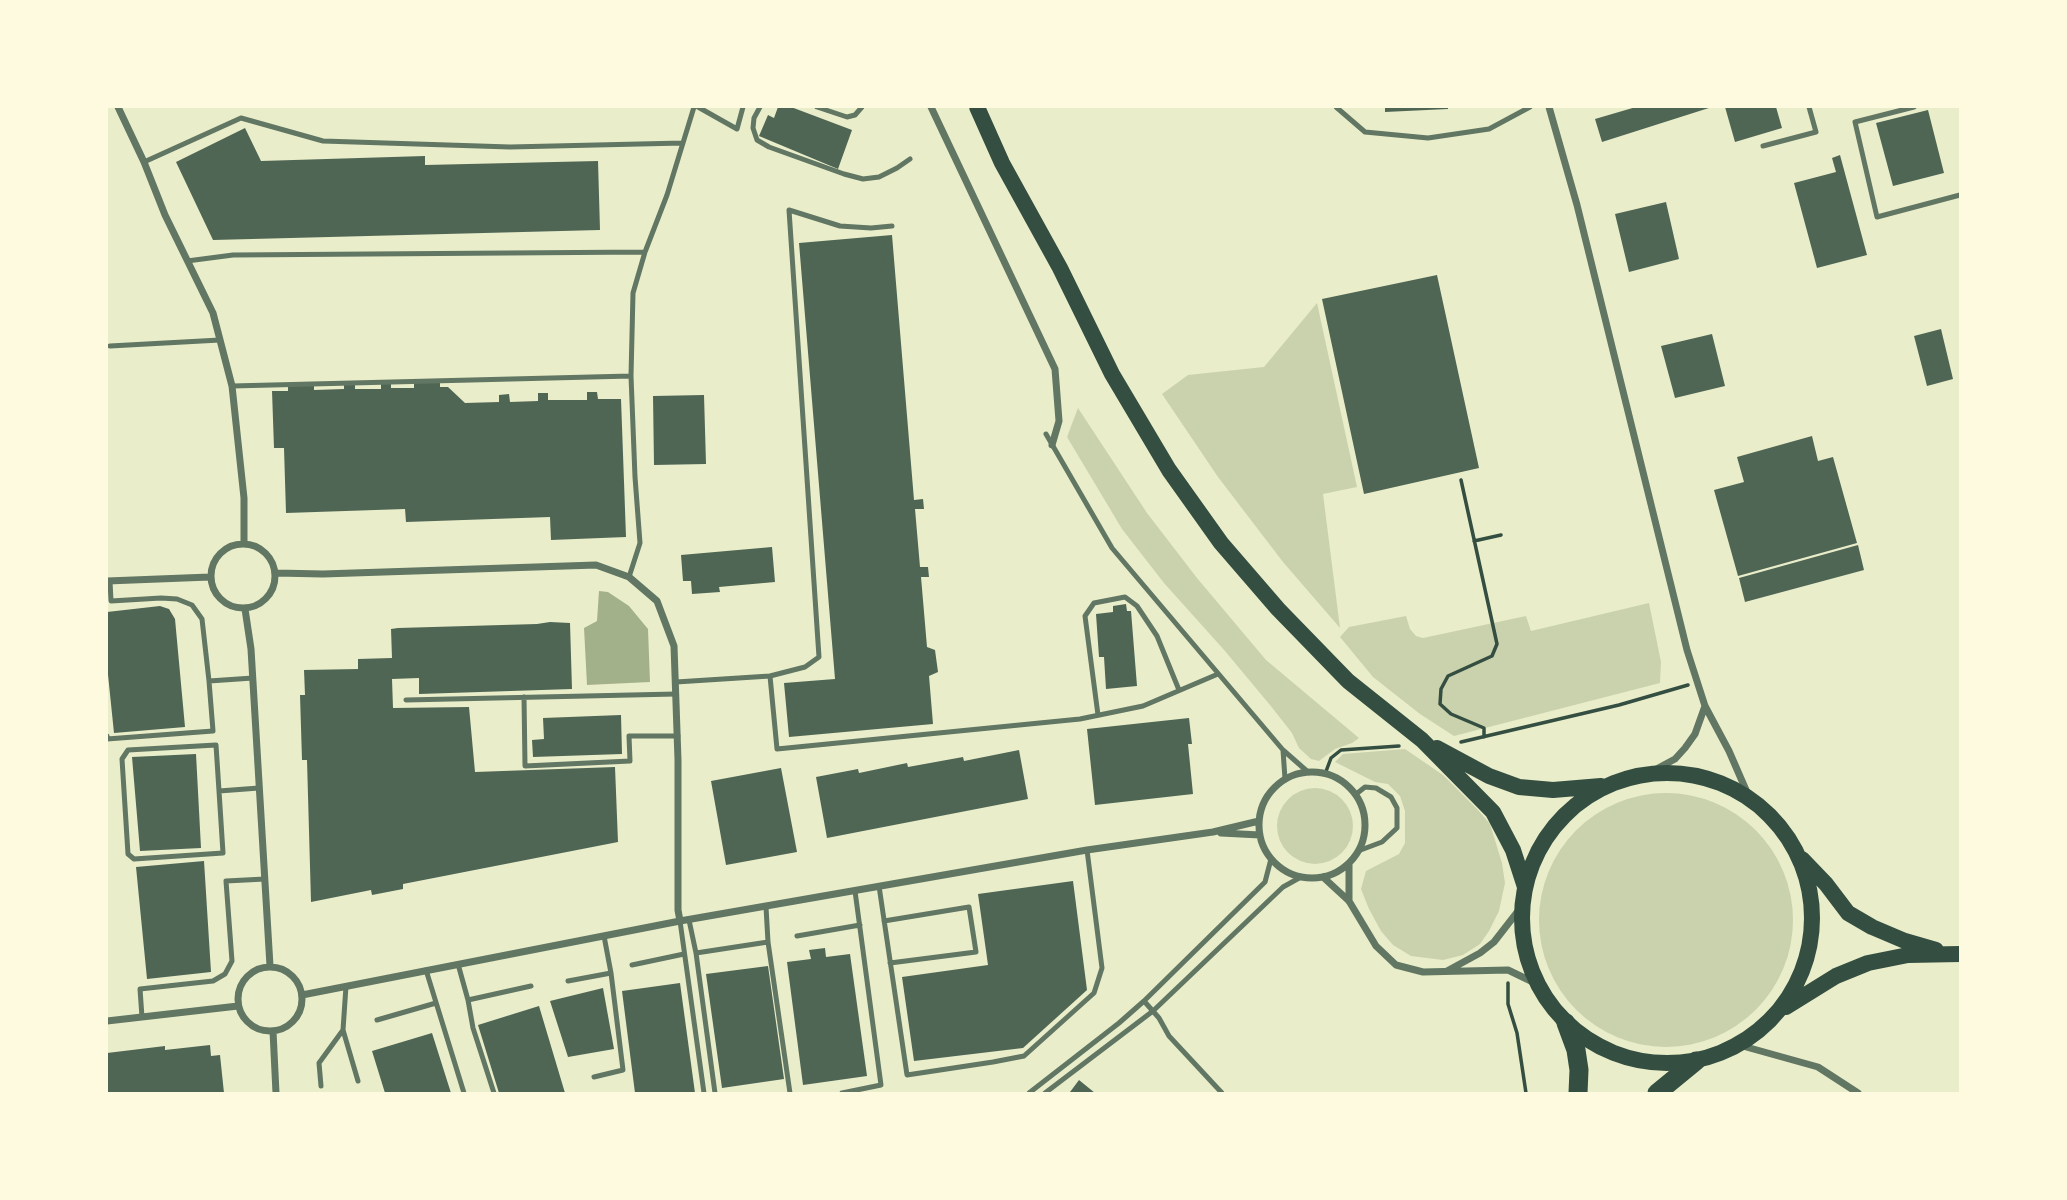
<!DOCTYPE html>
<html>
<head>
<meta charset="utf-8">
<style>
	body { margin:0 }
	#map { position:relative; width:2067px; height:1200px; overflow:hidden; background:#e9edc9; font-family:"Alegreya Sans",sans-serif }
	canvas { display:block }
	.frame { position:absolute; inset:0; border:108px solid #fefae0; pointer-events:none }
</style>
</head>
<body>
<div id="map">
<canvas width="2067" height="1200"></canvas>
<div class="frame"></div>
</div>
<script>
const ctx = document.querySelector('canvas').getContext('2d');
ctx.lineJoin = 'round';
function fill(path, color) {
  ctx.fillStyle = color;
  ctx.fill(path, 'evenodd');
}
function toPath(rows) {
  const path = new Path2D();
  for (const r of rows) {
    if (r.length === 3) {
      path.moveTo(r[0] + r[2], r[1]);
      path.arc(r[0], r[1], r[2], 0, 2 * Math.PI);
      continue;
    }
    path.moveTo(r[0], r[1]);
    for (let i = 2; i < r.length; i += 2) path.lineTo(r[i], r[i + 1]);
  }
  return path;
}
function stroke(path, color, width, dash) {
  ctx.strokeStyle = color;
  ctx.lineWidth = width;
  ctx.lineCap = dash ? 'butt' : 'round';
  ctx.setLineDash(dash || []);
  ctx.stroke(path);
}
fill(toPath([
	[1317,303,1357,487,1323,494,1340,628,1283,562,1218,477,1162,394,1188,375,1264,367],
	[1078,408,1147,513,1197,578,1266,660,1359,738,1352,743,1335,749,1319,761,1311,759,1299,748,1292,733,1270,705,1225,651,1164,583,1122,529,1067,437],
	[1649,603,1661,662,1660,683,1454,736,1420,714,1373,677,1340,637,1349,627,1406,616,1410,629,1416,636,1423,638,1526,616,1531,631],
	[1405,749,1443,775,1478,810,1490,824,1502,863,1505,883,1499,911,1489,931,1480,944,1463,955,1443,960,1411,956,1393,945,1381,931,1369,909,1361,889,1366,871,1399,854,1405,843,1405,811,1400,796,1388,784,1375,782,1335,762,1343,754],
	[1315,826,38],
	[1666,920,127]
]), '#cad2ad');
fill(toPath([
	[599,591,608,592,629,606,648,629,650,682,587,685,584,628,597,621]
]), '#a3b18a');
fill(toPath([
	[778,107,791,107,852,130,838,169,759,136,768,115,774,118],
	[1385,107,1448,107,1448,109,1385,112],
	[1636,107,1712,107,1602,142,1595,119],
	[1725,107,1776,107,1782,128,1735,142],
	[1928,110,1944,173,1893,186,1876,123],
	[245,128,261,161,425,156,425,165,598,161,600,230,213,240,176,162],
	[1840,155,1867,255,1817,268,1794,183,1836,172,1832,158],
	[1666,202,1679,259,1629,272,1615,214],
	[892,235,914,500,923,499,924,509,915,509,920,567,928,567,929,577,921,577,927,647,935,650,938,672,929,676,933,724,789,737,784,683,835,679,799,243],
	[1437,275,1479,468,1364,494,1322,299],
	[1941,329,1953,379,1927,386,1914,336],
	[1712,334,1725,386,1675,398,1661,346],
	[440,379,440,387,448,387,465,403,499,402,499,395,509,394,510,402,538,401,538,393,548,393,548,400,587,400,587,392,597,392,598,399,621,399,626,537,551,540,550,517,406,522,405,509,286,513,284,448,274,448,272,391,288,391,288,383,314,383,314,390,344,389,344,382,355,382,355,389,381,389,381,381,391,381,391,388,414,388,414,380],
	[704,395,706,464,654,465,653,396],
	[1812,436,1818,461,1833,457,1857,543,1738,576,1714,490,1744,482,1737,457],
	[1858,545,1864,570,1745,602,1739,578],
	[772,547,775,582,719,587,720,592,692,594,691,581,683,581,681,555],
	[1126,604,1127,611,1131,611,1137,686,1106,689,1104,657,1099,657,1096,614,1113,612,1113,606],
	[160,606,169,609,175,619,185,727,114,733,107,665,107,612],
	[550,622,570,623,572,689,419,694,419,678,392,679,393,708,469,707,475,772,615,767,618,842,403,884,403,889,372,895,371,890,311,902,307,760,302,760,300,695,305,695,304,670,358,669,358,659,392,658,391,629,398,628,537,624],
	[621,715,622,754,533,757,532,740,544,739,543,718],
	[1189,718,1192,744,1188,744,1193,794,1095,805,1087,729],
	[1019,750,1028,799,827,838,816,777,858,769,859,773,907,763,908,767,963,757,964,761],
	[196,754,201,848,140,851,132,757],
	[781,768,797,852,726,865,711,781],
	[204,861,211,972,147,979,136,867],
	[1073,881,1087,990,1023,1048,914,1061,902,977,988,965,978,894],
	[825,948,826,957,850,954,867,1076,803,1085,787,962,811,959,809,950],
	[768,966,784,1079,722,1088,706,974],
	[680,983,695,1093,635,1093,622,991],
	[603,988,614,1049,568,1057,550,1001],
	[539,1006,565,1093,499,1093,478,1025],
	[432,1033,451,1093,385,1093,372,1051],
	[210,1045,211,1056,220,1055,224,1093,107,1093,107,1053,165,1046,165,1050],
	[1079,1080,1095,1093,1072,1093,1070,1092]
]), '#4f6655');
stroke(toPath([
	[1461,480,1497,644,1492,656,1448,676,1441,689,1440,704,1451,714,1484,728,1484,737],
	[1474,541,1501,535],
	[1461,742,1619,705,1688,685],
	[1325,774,1331,758,1341,750,1399,746],
	[1508,983,1508,1004,1517,1033,1526,1093]
]), '#344e41', 3.5);
stroke(toPath([
	[698,107,737,129,743,107],
	[760,107,754,118,753,128,757,140,769,147,844,174,863,179,879,177,897,168,910,159],
	[817,107,847,117,855,115,862,107],
	[1336,107,1365,132,1428,138,1489,129,1530,107],
	[1914,107,1855,122,1877,217,1960,195],
	[1763,146,1816,132,1809,107],
	[144,162,241,118,323,141,510,147,683,143],
	[892,226,871,228,840,226,789,210,819,657,805,667,770,676,777,749,1080,719,1143,706,1218,674],
	[187,261,233,255,645,252],
	[110,346,220,340],
	[232,386,631,376],
	[1046,434,1112,548,1283,750,1308,772],
	[629,577,640,543,635,477,631,376,633,293,645,252,667,195,694,107],
	[110,581,111,601,161,598,177,599,192,605,202,619,209,681,253,678],
	[676,682,770,676],
	[524,697,525,766,630,761,629,736,678,736],
	[406,700,676,694],
	[1098,715,1085,616,1094,603,1125,597,1137,606,1157,636,1179,690],
	[107,736,107,739,213,731,209,681],
	[1283,750,1285,779],
	[219,791,223,853,134,859,128,854,122,759,128,750,216,745,219,791,259,788],
	[1355,795,1365,787,1376,788,1391,797,1397,808,1397,828,1382,842,1358,851],
	[879,886,907,1075,993,1062,1024,1056,1094,993,1102,968,1087,850],
	[766,907,768,942],
	[689,920,696,953,715,1093],
	[680,921,704,1093],
	[884,921,969,907,976,952,890,963],
	[797,936,860,925],
	[696,953,768,942,790,1093],
	[458,964,468,1000,473,1028,494,1093],
	[632,965,684,954],
	[426,970,464,1093],
	[568,981,611,973,604,936],
	[468,1000,531,986],
	[1144,1001,1159,1018,1169,1036,1222,1093],
	[142,1017,140,989,213,981,225,974,232,961,226,881,265,879],
	[377,1020,436,1003],
	[343,1030,358,1081],
	[594,1077,623,1070,611,973],
	[321,1086,319,1063,343,1030,346,986],
	[842,1093,881,1085,855,891],
	[1029,1093,1119,1023,1144,1001,1265,882,1271,859],
	[1045,1093,1153,1011,1283,887,1301,877]
]), '#617663', 5);
stroke(toPath([
	[118,107,144,162,165,215,213,313,232,386,244,498,244,543],
	[931,107,1055,369,1059,421,1052,445],
	[1549,107,1577,205,1687,650,1705,706,1729,751,1749,797],
	[243,576,32],
	[276,573,323,574,596,565,629,577,657,601,674,646,678,760,678,910,680,921],
	[107,581,210,577],
	[245,609,251,649,270,966],
	[1312,825,53],
	[1649,773,1675,759,1685,748,1695,734,1705,706],
	[1221,833,1260,835],
	[1349,863,1349,901],
	[1323,877,1349,901,1376,946,1396,965,1423,972,1508,970,1537,984],
	[270,999,32],
	[1447,971,1480,953,1494,942,1522,906],
	[302,995,680,921,1087,850,1213,832,1259,821],
	[107,1021,238,1006],
	[273,1031,276,1093],
	[1739,1045,1818,1067,1858,1093]
]), '#617663', 7);
stroke(toPath([
	[977,107,1002,163,1060,268,1112,374,1169,470,1221,543,1278,609,1348,681,1422,740,1493,812,1513,850,1525,887],
	[1437,748,1489,776,1519,787,1553,790,1601,786],
	[1667,918,145],
	[1802,859,1826,884,1848,913,1872,927,1905,941,1936,950],
	[1786,1007,1836,976,1868,963,1908,955,1960,954]
]), '#344e41', 16);
stroke(toPath([
	[1566,1023,1576,1050,1579,1070,1578,1093],
	[1657,1093,1696,1061]
]), '#344e41', 19);
</script>
</body>
</html>
